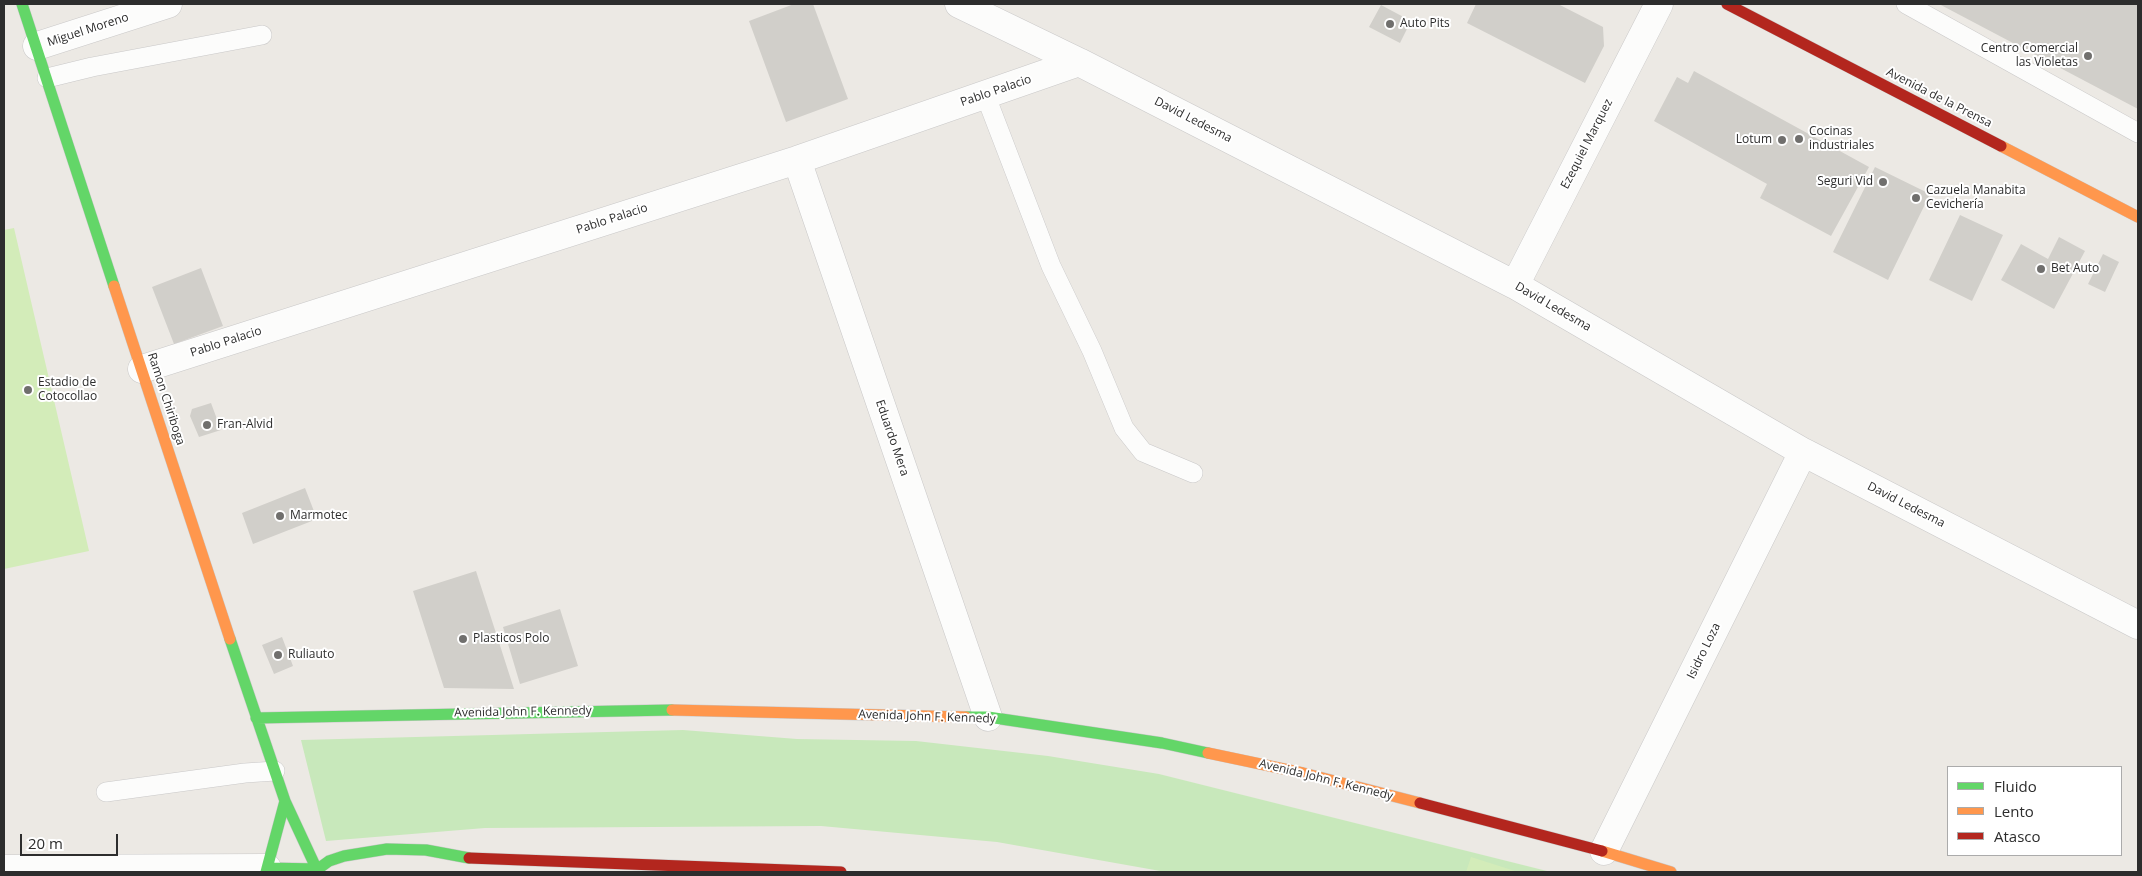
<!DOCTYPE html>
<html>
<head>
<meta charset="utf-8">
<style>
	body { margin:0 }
	#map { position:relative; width:2142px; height:876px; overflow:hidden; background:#ece9e4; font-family:"Open Sans",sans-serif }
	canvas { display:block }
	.frame { position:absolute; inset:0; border:5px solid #2d2d2d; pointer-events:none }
	.legend { position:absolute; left:1947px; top:766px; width:175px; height:90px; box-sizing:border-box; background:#fff; border:1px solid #ababab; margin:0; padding:6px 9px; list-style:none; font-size:15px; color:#2d2d2d }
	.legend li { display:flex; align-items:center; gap:10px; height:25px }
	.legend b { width:25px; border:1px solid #ababab }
	.scale { position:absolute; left:20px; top:834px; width:98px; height:22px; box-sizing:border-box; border:2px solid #2d2d2d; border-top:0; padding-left:6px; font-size:15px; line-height:18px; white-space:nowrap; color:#2d2d2d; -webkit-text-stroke:4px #fff; paint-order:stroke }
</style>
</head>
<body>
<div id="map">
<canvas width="2142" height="876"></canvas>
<div class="frame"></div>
<ul class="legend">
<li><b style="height:6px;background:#63d668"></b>Fluido</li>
<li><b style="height:6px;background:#ff974d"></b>Lento</li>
<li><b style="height:6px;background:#b3261e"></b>Atasco</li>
</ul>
<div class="scale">20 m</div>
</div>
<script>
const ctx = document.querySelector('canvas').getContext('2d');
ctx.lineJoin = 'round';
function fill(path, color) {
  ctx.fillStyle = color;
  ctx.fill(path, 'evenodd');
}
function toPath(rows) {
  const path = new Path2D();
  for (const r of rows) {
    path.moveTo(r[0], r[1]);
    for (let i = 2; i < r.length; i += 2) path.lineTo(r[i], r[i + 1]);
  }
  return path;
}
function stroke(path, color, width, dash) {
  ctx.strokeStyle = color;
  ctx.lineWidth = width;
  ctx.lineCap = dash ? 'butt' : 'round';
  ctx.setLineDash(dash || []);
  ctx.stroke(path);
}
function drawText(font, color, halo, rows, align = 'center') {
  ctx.font = font + ' "Open Sans",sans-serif';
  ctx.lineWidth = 4;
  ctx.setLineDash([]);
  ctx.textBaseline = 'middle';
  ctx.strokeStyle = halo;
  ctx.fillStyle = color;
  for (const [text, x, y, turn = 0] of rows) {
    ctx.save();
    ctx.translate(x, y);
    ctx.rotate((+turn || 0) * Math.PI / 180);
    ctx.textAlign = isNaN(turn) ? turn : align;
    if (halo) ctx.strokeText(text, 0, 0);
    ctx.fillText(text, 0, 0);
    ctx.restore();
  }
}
fill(toPath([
	[683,730,797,739,916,741,1048,756,1159,774,1551,872,1166,872,997,842,821,826,485,828,326,841,301,740]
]), '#c8e8bb');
fill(toPath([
	[14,228,89,551,4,569,4,230],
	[1471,857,1518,872,1466,872]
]), '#d3ecb9');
fill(toPath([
	[794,4,813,4,848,99,786,122,749,21],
	[1476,4,1558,4,1603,27,1604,46,1585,83,1467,23],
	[1939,4,2138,4,2138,109],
	[1381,5,1411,21,1400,43,1369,27],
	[1694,71,1869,167,1831,236,1760,198,1767,184,1654,121,1677,77,1688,83],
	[1875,167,1930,194,1888,280,1833,252],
	[1960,215,2003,235,1972,301,1929,280],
	[2059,237,2085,251,2054,309,2001,280,2021,244,2048,259],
	[2103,254,2119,262,2105,292,2088,284],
	[201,268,223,326,174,344,152,287],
	[211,403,221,430,199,437,190,416,192,409],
	[305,488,317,519,253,544,242,513],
	[476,571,514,689,444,688,413,591],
	[560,609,578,666,520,684,503,627],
	[282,637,293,666,274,674,262,645]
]), '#d1cfca');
const lane = toPath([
	[1906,4,2138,133],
	[47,78,92,67,262,35],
	[985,94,1051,266,1092,351,1124,428,1143,452,1193,473],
	[106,792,245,773,275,771]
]);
const street = toPath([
	[959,4,1079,62,1515,285,1803,452,2138,625],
	[37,46,168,4],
	[797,160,988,717],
	[1515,285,1659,4],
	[142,369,797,160,1079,62],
	[1604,851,1803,452],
	[4,869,267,868]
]);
const fast = toPath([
	[22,4,114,286],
	[230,639,285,801,318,872],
	[966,717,988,717,1162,743,1208,753],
	[256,718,672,710],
	[267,868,318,869,329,861,344,856,387,849,426,850,469,858],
	[266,872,285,801]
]);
const slow = toPath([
	[2001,146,2138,217],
	[114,286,230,639],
	[672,710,966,717],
	[1208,753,1303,773,1420,803],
	[1602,851,1671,872]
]);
const jam = toPath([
	[1727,4,2001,146],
	[1420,803,1602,851],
	[469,858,841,872]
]);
stroke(lane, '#c9c8c8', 20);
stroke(street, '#c9c8c8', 29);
stroke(fast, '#c9c8c8', 12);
stroke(slow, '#c9c8c8', 12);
stroke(jam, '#c9c8c8', 12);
stroke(lane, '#fcfcfb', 19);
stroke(street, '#fcfcfb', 28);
stroke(fast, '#63d668', 11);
stroke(slow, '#ff974d', 11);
stroke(jam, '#b3261e', 11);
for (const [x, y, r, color] of [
	[1390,24,5,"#706f6d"],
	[2088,56,5,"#706f6d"],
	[1799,139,5,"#706f6d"],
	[1782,140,5,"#706f6d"],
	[1883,182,5,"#706f6d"],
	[1916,198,5,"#706f6d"],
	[2041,269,5,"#706f6d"],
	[28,390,5,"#706f6d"],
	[207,425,5,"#706f6d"],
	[280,516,5,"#706f6d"],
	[463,639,5,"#706f6d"],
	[278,655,5,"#706f6d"]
]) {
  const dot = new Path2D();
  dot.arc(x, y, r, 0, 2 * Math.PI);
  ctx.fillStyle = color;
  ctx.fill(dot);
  stroke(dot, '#fff', 2);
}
drawText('12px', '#2d2d2d', '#fff', [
	["Auto Pits",1400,24],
	["Centro Comercial",2078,49,"right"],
	["las Violetas",2078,63,"right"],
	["Cocinas",1809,132],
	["industriales",1809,146],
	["Lotum",1772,140,"right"],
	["Seguri Vid",1873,182,"right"],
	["Cazuela Manabita",1926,191],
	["Cevichería",1926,205],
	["Bet Auto",2051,269],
	["Estadio de",38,383],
	["Cotocollao",38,397],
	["Fran-Alvid",217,425],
	["Marmotec",290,516],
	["Plasticos Polo",473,639],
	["Ruliauto",288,655]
], 'left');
drawText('12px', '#2d2d2d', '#fff', [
	["Miguel Moreno",88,30,-18],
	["Pablo Palacio",996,91,-19],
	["Avenida de la Prensa",1939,98,27],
	["David Ledesma",1193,120,27],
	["Ezequiel Marquez",1587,144,-63],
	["Pablo Palacio",612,219,-18],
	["David Ledesma",1553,307,30],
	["Pablo Palacio",226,342,-18],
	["Ramon Chiriboga",166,399,72],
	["Eduardo Mera",892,438,71],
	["David Ledesma",1906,505,27],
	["Isidro Loza",1704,651,-64],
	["Avenida John F. Kennedy",523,712,-1],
	["Avenida John F. Kennedy",927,717,2],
	["Avenida John F. Kennedy",1326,780,14]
]);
</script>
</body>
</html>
